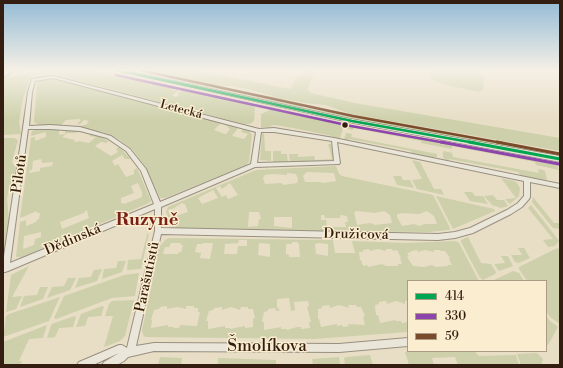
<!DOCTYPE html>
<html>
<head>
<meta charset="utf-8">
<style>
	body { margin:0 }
	#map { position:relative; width:563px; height:368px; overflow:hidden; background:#e8dec6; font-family:"Libre Bodoni",serif }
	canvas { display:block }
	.frame { position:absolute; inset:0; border:4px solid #341e11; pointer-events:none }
	.legend { position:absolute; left:407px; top:280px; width:140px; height:72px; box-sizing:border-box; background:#faedd0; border:1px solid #ab9a84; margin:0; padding:5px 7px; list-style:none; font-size:12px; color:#341e11 }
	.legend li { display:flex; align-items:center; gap:8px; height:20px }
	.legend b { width:20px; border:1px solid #ab9a84 }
</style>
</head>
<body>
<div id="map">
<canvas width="563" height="368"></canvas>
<div class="frame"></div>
<ul class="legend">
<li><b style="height:5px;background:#00a651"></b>414</li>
<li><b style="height:5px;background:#8e44ad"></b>330</li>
<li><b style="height:5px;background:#7a4b2a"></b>59</li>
</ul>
</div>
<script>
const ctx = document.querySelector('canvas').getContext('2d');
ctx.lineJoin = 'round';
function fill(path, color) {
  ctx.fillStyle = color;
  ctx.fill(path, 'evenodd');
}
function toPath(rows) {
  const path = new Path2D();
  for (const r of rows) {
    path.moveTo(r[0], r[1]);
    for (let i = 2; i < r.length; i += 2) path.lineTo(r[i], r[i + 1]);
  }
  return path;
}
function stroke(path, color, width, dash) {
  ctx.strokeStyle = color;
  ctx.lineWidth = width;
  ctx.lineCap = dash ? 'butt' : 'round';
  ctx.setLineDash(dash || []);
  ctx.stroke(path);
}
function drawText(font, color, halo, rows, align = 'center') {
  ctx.font = font + ' "Libre Bodoni",serif';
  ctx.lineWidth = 3;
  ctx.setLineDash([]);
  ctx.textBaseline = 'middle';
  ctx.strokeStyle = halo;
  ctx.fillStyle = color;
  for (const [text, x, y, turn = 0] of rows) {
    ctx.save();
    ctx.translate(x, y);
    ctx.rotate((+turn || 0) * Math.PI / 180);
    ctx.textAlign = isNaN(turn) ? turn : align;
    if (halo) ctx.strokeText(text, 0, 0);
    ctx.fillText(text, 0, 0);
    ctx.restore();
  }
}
fill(toPath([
	[16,70,29,70,7,76,13,76,38,71,30,79,23,99,19,122,21,134,3,135,3,77],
	[42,70,86,70,112,74,175,87,172,90,174,91,178,88,180,89,172,96,176,97,179,95,177,94,183,89,253,105,255,108,254,121,250,124,244,124,56,75,34,78],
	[143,70,195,70,290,89,297,77,303,70,315,70,308,89,311,93,355,103,560,138,560,151,351,114,325,105,305,103,280,98,294,102,255,94,277,97,247,89,232,86,220,86,178,77,165,73],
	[430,70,480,70,484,78,483,90,479,92,445,85,429,78],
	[53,78,221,123,214,130,222,133,226,134,230,129,228,128,228,126,225,126,226,125,238,128,232,136,244,139,248,134,241,132,243,129,249,131,252,135,249,162,246,165,165,198,160,198,145,166,132,149,120,140,106,133,80,127,83,125,86,125,89,121,84,120,80,124,77,124,81,120,79,119,66,120,61,125,39,125,34,122,37,82],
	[168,78,304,107,303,109,167,79],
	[307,108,560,155,560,157,376,124,306,109],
	[272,109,344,124,560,164,560,166,557,166,559,170,536,165,535,162,452,146,452,149,421,143,421,141,354,128,353,130,343,128,340,138,336,140,333,139,332,136,293,128,274,125,269,127,261,127,261,114],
	[38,129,59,129,59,135,65,134,65,130,78,131,76,133,67,133,62,137,75,140,74,142,77,142,78,141,89,143,96,137,89,136,91,134,101,137,109,141,106,143,101,142,95,146,111,156,118,152,116,149,119,147,131,159,125,159,122,155,112,161,115,166,118,164,126,177,134,174,134,170,137,168,151,201,149,203,22,257,16,257,20,222,26,220,26,226,36,222,37,220,39,219,40,213,37,213,37,211,20,218,31,138,35,137,35,141,46,137,46,132,31,136,32,131],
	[41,159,42,163,53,162,52,166,40,168,40,171,29,173,30,170,32,170,33,161],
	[138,183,142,192,142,197,124,204,123,203,121,203,121,198,134,193,131,186],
	[86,210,87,211,89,218,62,229,60,222,84,213],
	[41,232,41,237,35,239,34,245,23,249,24,236],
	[264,133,265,151,271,151,271,161,260,160,262,134],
	[346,133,352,134,351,137,437,154,437,157,432,158,413,155,411,151,349,139,347,141,344,140],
	[3,138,14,138,18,140,12,162,16,168,7,198,9,220,3,255],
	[328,144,331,144,332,148,334,148,334,160,332,161,290,163,289,154,298,154,298,157,314,156,315,160,332,159],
	[273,151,281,151,281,154,287,154,288,163,273,163],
	[444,151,452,153,453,157,539,173,538,169,543,170,545,171,547,179,544,180,521,176,518,172,449,159,448,161,443,158,443,152],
	[412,160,420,162,434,189,441,189,444,195,417,189,412,180,422,179],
	[336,166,339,174,342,176,433,195,445,218,450,228,449,230,429,232,174,230,166,212,168,207,256,170],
	[307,172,334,173,336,181,323,183,320,182,305,182,303,176],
	[287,173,296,174,298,179,297,183,284,185,281,183,265,184,263,178,265,175,273,174,287,175],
	[230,183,238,195,228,199,226,195,222,197,216,188,220,186,222,189],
	[213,190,218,198,202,204,198,198],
	[182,203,185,204,188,212,176,216,177,219,172,221,168,210,175,208,175,207],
	[357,211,375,213,384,211,390,215,392,223,375,225,370,223,357,225,354,212],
	[427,211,434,216,437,224,424,224,420,226,414,224,402,226,397,217,397,214,401,214,400,213,419,214],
	[249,212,259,212,261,219,259,219,258,226,248,227],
	[321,215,324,215,325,218,340,218,340,215,347,216,348,222,345,222,346,227,327,227,326,220,321,220],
	[274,217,292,217,292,228,274,226],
	[393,176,401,176,403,180,410,180,414,188,397,185],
	[501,178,514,181,517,183,520,188,519,196,510,204,505,199,516,198],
	[464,192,472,192,475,196,483,196,488,204,470,201],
	[493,195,497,200,504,200,508,206,501,208,492,205,484,196],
	[436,196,494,209,495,211,453,229],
	[533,197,554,223,560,223,560,229,553,228,532,202],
	[531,205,557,238,559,241,555,246,548,247,543,240,553,239,528,208],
	[151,218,152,223,147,234,149,234,141,269,127,270,128,260,141,259],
	[468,237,481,263,491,264,496,272,495,274,483,280,480,278,461,242,461,240],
	[169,238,333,240,335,253,355,253,352,241,406,243,456,241,459,243,479,281,408,281,408,301,405,301,405,304,396,301,387,304,386,301,379,302,379,304,375,305,376,315,378,315,380,323,395,320,396,321,401,321,402,323,408,322,408,320,408,332,314,339,145,337,143,335,142,330,160,246,165,240],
	[239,240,247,240,247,246,238,246,237,254,224,254,225,244,238,243],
	[292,242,297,242,299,244,300,257,289,257,289,255,286,254,286,244,292,244],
	[171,243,181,243,181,245,183,245,181,252,179,252,178,254,163,254,165,247,169,247],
	[203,243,213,243,210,259,200,258,201,253,195,252,197,244,203,244],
	[259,243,270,244,270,257,258,255],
	[319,243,328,244,328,256,316,254,315,244],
	[369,249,370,251,378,249,386,251,386,249,392,249,393,251,397,250,401,258,400,258,402,264,398,264,398,266,386,266,382,264,368,267,367,265,363,266,361,260,360,260,359,252,363,252,363,250],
	[417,250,418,252,425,250,434,252,434,250,440,250,441,251,445,251,450,258,449,259,452,265,448,265,448,266,436,267,432,265,424,267,413,266,407,257,409,256,407,253,411,252,411,251],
	[289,298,291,311,295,310,294,302,308,301,309,306,307,307,311,322,309,322,310,328,301,329,301,327,297,327,287,330,286,329,281,329,281,327,264,330,264,322,262,322,264,312,268,311,268,309,275,308,276,311,280,310,277,307,277,299],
	[329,305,330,308,339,305,349,308,348,305,356,305,357,307,361,307,365,316,363,317,365,325,348,324,349,326,343,327,342,325,337,326,337,324,321,327,319,319,318,319,318,309,322,308,322,306],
	[167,306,167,309,177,307,186,309,186,306,194,306,194,308,198,308,198,312,200,312,197,326,180,325,179,328,174,328,174,327,168,327,168,325,151,328,152,320,151,320,154,310,159,309,160,307],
	[222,307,222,310,231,307,240,310,241,307,248,307,248,309,253,309,255,318,253,319,253,327,245,328,245,326,230,329,230,328,225,328,225,326,208,329,208,321,206,321,209,311,213,310,214,308],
	[518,248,524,248,530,258,519,263,515,262,511,255,522,255],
	[557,248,560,250,560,324,550,317,546,311,546,281,527,281,519,269,519,267],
	[501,256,508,256,513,266,499,271,494,264,505,263],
	[118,261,126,261,122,272,102,279,104,269,116,268],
	[29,266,12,297,22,296,16,309,6,312,11,275],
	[102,269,97,281,75,288,79,278,91,277,94,270],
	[513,271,519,273,524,281,492,281],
	[139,273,135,296,112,298,56,319,54,318,64,296,124,275],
	[68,278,76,278,70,290,47,298,52,287,64,286],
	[40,287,48,287,43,299,20,307,24,296,37,295],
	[60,297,49,321,3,337,6,316,9,314],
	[134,300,125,336,120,341,104,347,113,316,105,316,109,304,112,301],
	[102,306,104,307,101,316,88,317,85,326,76,327,81,314],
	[546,315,549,320,558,327,548,345,546,346],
	[75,316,76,317,73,327,59,328,55,337,47,338,51,325,54,323],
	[47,325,43,338,29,339,19,361,22,361,20,365,3,365,3,342],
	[424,351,474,351,479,356,516,355,519,365,458,365,455,357,432,358,434,365,409,365,405,352],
	[537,353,543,359,541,365,521,365,517,354],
	[370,355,373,365,345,365,344,358,346,357],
	[160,357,182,358,181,365,158,365],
	[339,357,340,365,313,365,312,359],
	[218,358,276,360,276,365,218,365]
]), '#cdd0aa');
const minor = toPath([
	[53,76,259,129,274,128,334,138,560,184,560,188,530,182,530,197,529,199,522,207,511,214,473,233,455,238,438,240,161,234,136,346,154,343,339,344,408,338,408,346,339,352,154,351,128,357,124,361,117,365,102,365,104,362,119,353,93,365,77,365,79,362,119,345,122,345,127,348,155,231,155,209,8,271,5,272,3,272,3,263,23,128,28,92,32,79,53,76],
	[53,78,256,132,251,164,160,202,146,169,130,149,111,136,80,127,50,125,29,126,32,92,35,81,53,78],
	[28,129,50,129,80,131,107,138,126,151,141,171,154,204,10,263,28,129],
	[261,132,274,132,332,141,334,161,257,163,261,132],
	[337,142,524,181,524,196,518,203,507,210,470,228,455,232,438,234,161,228,161,207,255,167,339,164,340,163,337,142]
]);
const secondary = toPath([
	[9,70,15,70,3,77,3,73,9,70]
]);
const primary = toPath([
	[114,70,123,70,352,119,560,156,560,162,352,123,114,70]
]);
stroke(minor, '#989081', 2);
stroke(secondary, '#7f7668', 2);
stroke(primary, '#7f7668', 1);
fill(minor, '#ebe6da');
fill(secondary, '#ebe6da');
fill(primary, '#e8e2d4');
stroke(toPath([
	[117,70,352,121,475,143]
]), '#00a651', 2.5);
stroke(toPath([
	[469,142,560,159]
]), '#00a651', 3);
stroke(toPath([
	[116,75,351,126,446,143]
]), '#8e44ad', 2.5);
stroke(toPath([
	[441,142,559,164]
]), '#8e44ad', 3);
stroke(toPath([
	[139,70,353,116,502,143]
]), '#7a4b2a', 2.5);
stroke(toPath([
	[497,142,560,154]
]), '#7a4b2a', 3);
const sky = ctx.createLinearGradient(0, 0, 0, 121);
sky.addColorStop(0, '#94bbd6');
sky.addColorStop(0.58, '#f5f0e5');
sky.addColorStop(1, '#f5f0e500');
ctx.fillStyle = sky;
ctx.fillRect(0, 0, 563, 121);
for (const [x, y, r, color] of [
	[345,125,3.5,"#341e11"]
]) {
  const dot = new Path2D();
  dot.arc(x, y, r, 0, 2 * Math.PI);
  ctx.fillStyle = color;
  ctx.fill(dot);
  stroke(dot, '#faedd0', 1.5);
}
drawText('12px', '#341e11', '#faedd0', [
	["Letecká",181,110,15]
]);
drawText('14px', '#341e11', '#faedd0', [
	["Pilotů",20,174,-82],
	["Družicová",356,235,1],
	["Dědinská",73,240,-23],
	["Parašutistů",148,277,-78]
]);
drawText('17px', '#341e11', '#faedd0', [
	["Šmolíkova",267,347]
]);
drawText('bold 18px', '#7a1f14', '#faedd0', [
	["Ruzyně",147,221]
]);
</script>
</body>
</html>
